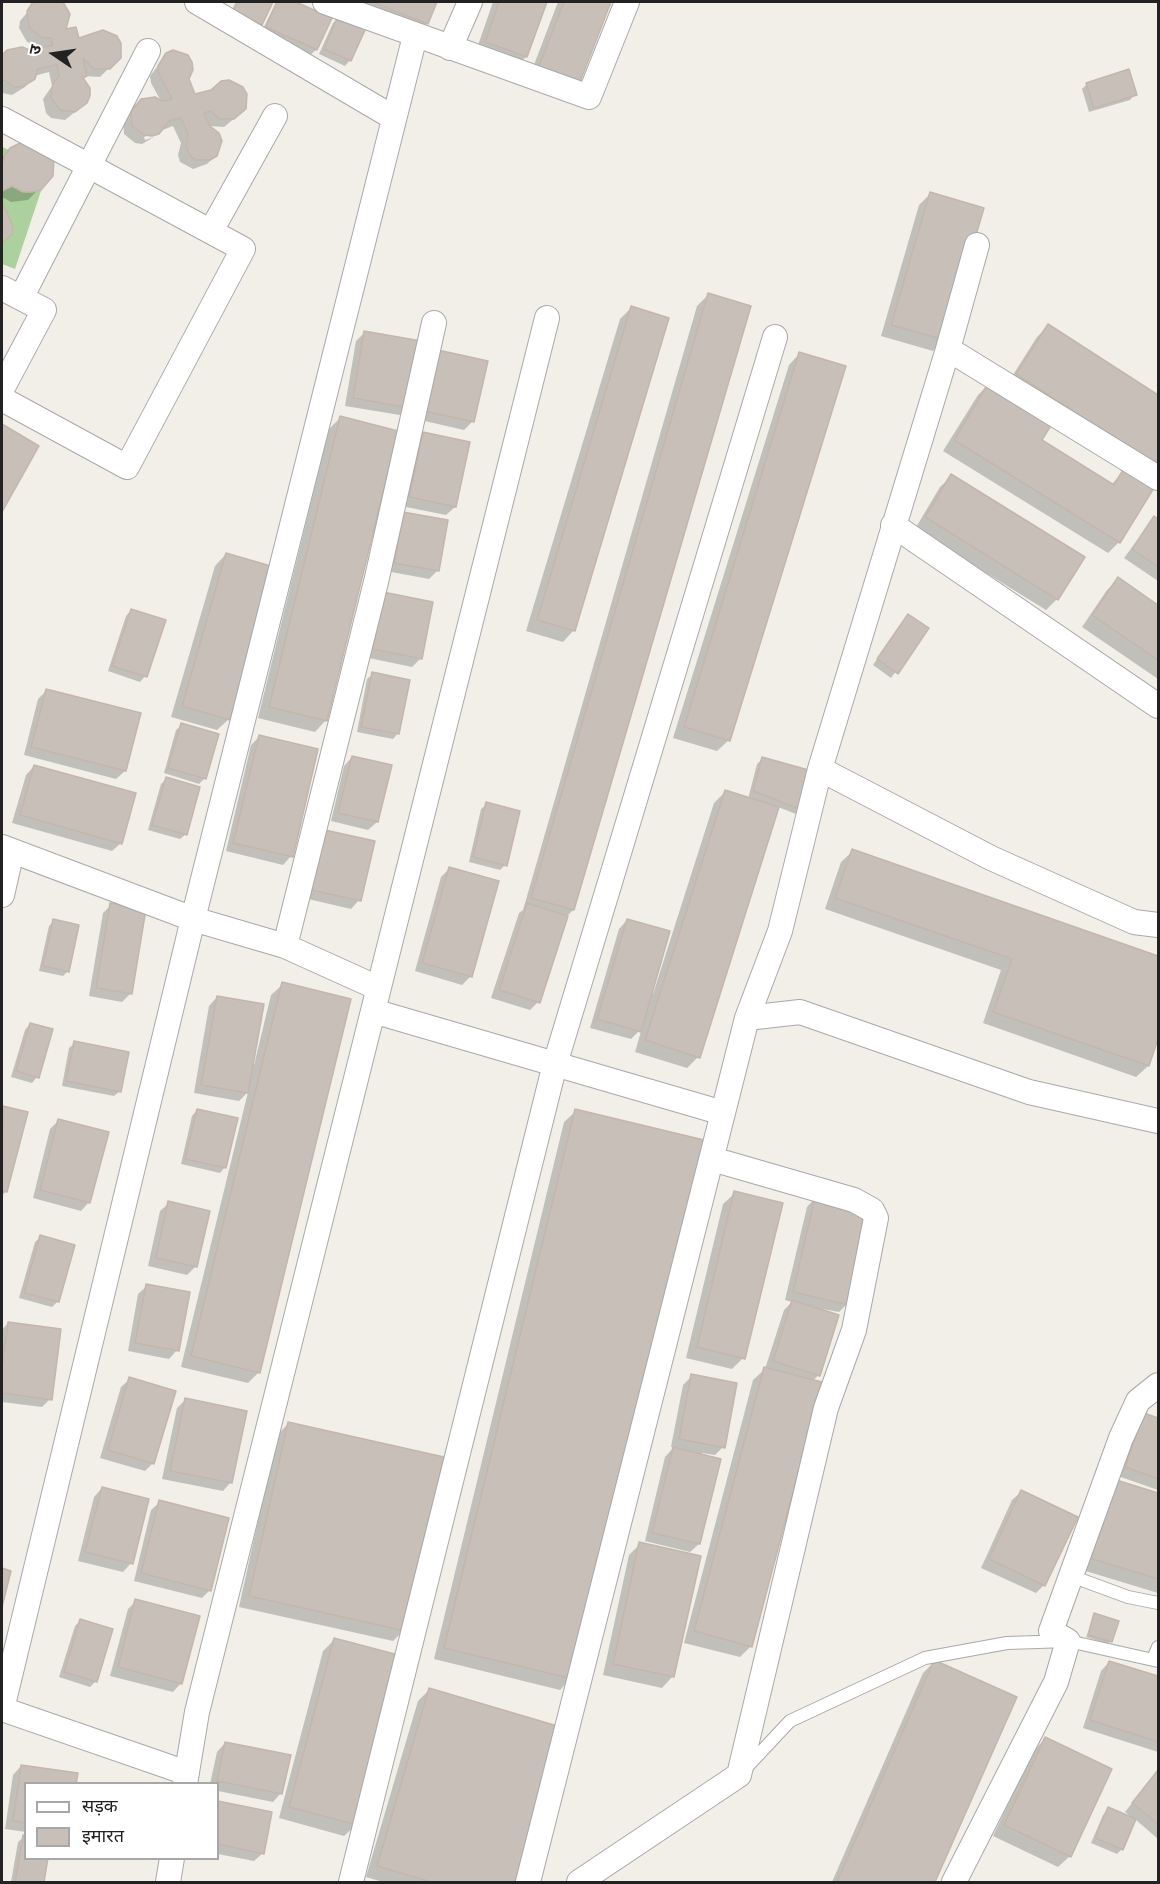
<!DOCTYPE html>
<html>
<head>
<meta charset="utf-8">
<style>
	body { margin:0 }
	#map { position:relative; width:1160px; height:1884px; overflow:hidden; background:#f2efe9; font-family:Overpass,"Noto Sans Devanagari",sans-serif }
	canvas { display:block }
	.frame { position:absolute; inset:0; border:3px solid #222; pointer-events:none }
	.legend { position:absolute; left:24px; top:1782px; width:195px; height:78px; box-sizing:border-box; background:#fff; border:2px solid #a7a7a7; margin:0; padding:8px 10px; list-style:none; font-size:18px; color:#222 }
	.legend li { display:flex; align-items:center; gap:12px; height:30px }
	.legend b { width:30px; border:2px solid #a7a7a7 }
	.north { position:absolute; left:24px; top:24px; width:60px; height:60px; -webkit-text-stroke:4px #fff; paint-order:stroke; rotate:283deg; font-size:16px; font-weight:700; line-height:24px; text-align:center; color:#222 }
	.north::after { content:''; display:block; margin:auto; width:21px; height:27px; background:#222; clip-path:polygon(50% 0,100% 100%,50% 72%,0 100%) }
</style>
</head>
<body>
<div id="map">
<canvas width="1160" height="1884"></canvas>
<div class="frame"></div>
<ul class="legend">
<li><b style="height:8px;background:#fff"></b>सड़क</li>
<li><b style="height:16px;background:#c7bfb8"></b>इमारत</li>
</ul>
<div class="north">उ</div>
</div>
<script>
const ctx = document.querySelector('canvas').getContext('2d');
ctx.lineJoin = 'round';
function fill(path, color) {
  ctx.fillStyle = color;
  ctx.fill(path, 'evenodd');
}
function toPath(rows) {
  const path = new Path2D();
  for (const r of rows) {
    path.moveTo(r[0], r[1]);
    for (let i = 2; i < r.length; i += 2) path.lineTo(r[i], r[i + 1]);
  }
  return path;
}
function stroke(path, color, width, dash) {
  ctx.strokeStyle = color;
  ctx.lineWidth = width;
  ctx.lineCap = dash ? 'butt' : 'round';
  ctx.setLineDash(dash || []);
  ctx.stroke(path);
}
fill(toPath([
	[2,147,49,167,15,269,2,264]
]), '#add19e');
fill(toPath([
	[36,2,61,2,68,15,64,31,78,40,119,58,100,77,85,76,82,79,86,103,65,120,51,118,46,113,43,99,52,86,49,72,34,76,25,87,12,95,2,93,2,57,7,51,30,52,47,48,27,42,19,28,20,21],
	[236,2,271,2,256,30,228,17],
	[276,2,292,2,330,19,316,50,310,55,261,33],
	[333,2,436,2,427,23,416,35],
	[493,2,545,2,526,57,514,68,475,54],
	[558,2,610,2,577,87,527,83],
	[339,18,350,60,345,66,319,54,333,23],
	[167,54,187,79,194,95,236,117,224,127,208,126,216,155,207,164,193,169,180,162,178,155,181,143,173,126,144,137,145,140,154,137,142,144,135,143,124,134,123,120,135,105,148,98,162,103,151,83,150,76],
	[1087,84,1135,94,1130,100,1089,112,1082,89],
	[11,149,52,176,28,200,11,202,2,197,2,158],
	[930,194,944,340,933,351,881,336,919,205],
	[2,204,11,226,2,245],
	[708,295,749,307,573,910,567,916,538,1002,530,1010,491,998,519,913,523,910,697,306],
	[631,308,574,630,563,642,526,631,620,319],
	[1048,326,1158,397,1158,484,1156,482,1119,542,1108,553,943,451,978,395,989,384,1040,441,1111,485,1129,465,1006,386,1037,337],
	[365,332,408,407,400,415,345,406,356,341],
	[800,353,729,740,717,751,673,738,789,365],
	[486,363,472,422,464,430,416,419],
	[340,418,326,720,315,732,258,718,329,429],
	[2,426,37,446,2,509],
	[423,434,455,507,446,515,401,506,415,442],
	[952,476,1057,599,1046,610,915,529,940,487],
	[403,514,438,570,429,579,386,571],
	[1154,518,1158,521,1158,581,1124,558],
	[226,554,229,719,217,730,171,717,215,566],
	[1118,579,1158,607,1158,679,1082,627,1107,590],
	[376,602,421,658,412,667,364,657],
	[131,610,145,676,140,682,108,671,126,616],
	[903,621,927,629,891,678,873,665],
	[373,674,398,733,393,739,357,732,367,679],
	[46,691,125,771,116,779,24,755,38,699],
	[182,725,205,778,199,784,164,773,176,730],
	[259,737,291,856,283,865,226,851,251,745],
	[352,757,377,822,368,830,331,821,344,766],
	[762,759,801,809,796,814,778,807,698,1057,687,1068,635,1052,642,1028,631,1039,590,1028,619,929,627,920,650,993,653,994,714,803,725,792,748,799,757,764],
	[34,766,121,843,112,851,12,823,26,775],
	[166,779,186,834,180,839,148,830,161,784],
	[487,804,505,865,500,870,469,862,481,809],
	[317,840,359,900,351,909,304,898],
	[853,851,1158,958,1158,1034,1148,1066,1136,1077,983,1023,1001,970,825,909,841,862],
	[450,868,471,976,462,985,415,971,441,877],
	[111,905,131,993,122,1002,89,996,103,913],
	[54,921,68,971,63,976,39,971,49,926],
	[283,984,259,1372,248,1383,181,1367,248,1092,239,1101,194,1093,209,1006,217,997,254,1065,271,995],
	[30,1024,37,1077,32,1083,11,1077,25,1030],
	[75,1043,120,1091,114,1096,62,1086,69,1048],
	[4,1107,6,1191,2,1196,2,1110],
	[197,1110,225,1167,220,1173,181,1164,192,1116],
	[576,1111,571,1678,560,1690,434,1659,564,1122],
	[59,1120,89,1202,81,1211,33,1198,50,1129],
	[735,1193,743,1358,732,1369,686,1358,723,1204],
	[815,1198,847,1304,839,1312,822,1309,819,1375,812,1381,751,1646,740,1657,684,1643,753,1380,765,1369,784,1310,792,1302,785,1300,807,1207],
	[169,1203,196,1266,187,1275,148,1266,160,1211],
	[41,1237,58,1301,52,1307,19,1298,35,1242],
	[147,1286,177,1350,169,1359,128,1351,138,1294],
	[8,1323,50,1399,42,1407,2,1402,2,1330],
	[692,1376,723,1447,715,1455,702,1453,699,1544,690,1552,645,1541,665,1457,674,1447,671,1447,683,1385],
	[130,1379,153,1463,145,1471,100,1458,121,1387],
	[185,1400,231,1482,223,1491,162,1479,177,1408],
	[1145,1414,1158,1419,1158,1490,1118,1476,1136,1423],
	[288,1424,404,1630,393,1641,239,1607,277,1435],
	[1114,1481,1158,1495,1158,1593,1079,1569],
	[102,1488,131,1563,123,1572,78,1561,94,1497],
	[1021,1492,1044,1585,1036,1593,981,1568,1012,1500],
	[160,1502,210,1590,202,1598,134,1581,151,1510],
	[640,1544,673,1676,662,1688,603,1675,629,1555],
	[136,1601,181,1683,173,1692,110,1676,128,1609],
	[1095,1615,1110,1641,1108,1644,1086,1637],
	[81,1620,96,1681,90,1687,59,1677,75,1626],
	[334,1640,356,1825,344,1836,279,1818,323,1651],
	[934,1662,1015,1698,934,1882,832,1882,923,1673],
	[1109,1662,1158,1678,1158,1752,1083,1728,1101,1671],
	[429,1690,517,1882,383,1882,366,1877,418,1701],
	[1045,1739,1070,1856,1058,1867,993,1836,1034,1750],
	[225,1743,281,1793,273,1802,218,1791,218,1784,210,1784,217,1752],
	[21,1766,26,1784,26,1832,5,1829,13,1775],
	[1158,1770,1158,1839,1135,1819,1122,1849,1117,1854,1091,1843,1103,1815,1108,1809,1134,1819,1125,1812],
	[218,1802,271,1813,263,1853,254,1861,218,1854],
	[24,1837,26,1858,47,1858,42,1882,11,1882,18,1842]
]), '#0003');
const building = toPath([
	[33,2,63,2,70,14,66,29,76,27,79,38,103,30,117,36,121,43,121,58,110,69,94,69,83,58,87,76,83,78,90,88,90,96,87,103,75,112,60,110,51,98,53,83,59,76,57,65,38,69,35,79,22,87,14,87,2,79,2,55,7,50,22,47,30,50,53,45,51,38,42,38,29,27,27,11,33,2],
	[237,2,273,2,262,25,233,12,237,2],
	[277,2,296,2,332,18,317,50,266,27,277,2],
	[372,2,437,2,428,24,372,2],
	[499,2,547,2,527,57,485,42,499,2],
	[564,2,611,2,578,87,537,71,564,2],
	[338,16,366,28,351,61,324,49,338,16],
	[173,50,188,55,192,62,193,70,189,79,195,94,211,90,221,81,229,80,243,87,247,94,246,109,234,119,219,119,211,111,204,113,210,126,219,133,222,141,217,156,210,160,195,160,189,154,186,146,188,134,181,118,169,121,159,134,152,136,144,135,132,126,131,111,141,99,155,97,162,101,172,99,159,74,158,66,166,53,173,50],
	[1129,69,1137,95,1094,108,1086,83,1129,69],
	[26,140,54,158,53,176,41,190,32,192,23,192,12,186,2,191,2,164,5,155,10,148,26,140],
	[930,192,984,208,945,340,891,325,930,192],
	[2,202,13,226,12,234,2,244,2,202],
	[708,293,751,306,574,910,531,898,708,293],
	[631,306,669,318,575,631,537,620,631,306],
	[1048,324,1158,395,1158,466,1016,374,1048,324],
	[364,331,421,341,409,408,353,398,364,331],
	[438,350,488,361,474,422,423,411,438,350],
	[799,352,846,366,730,741,684,727,799,352],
	[989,382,1053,422,1042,440,1114,485,1126,465,1157,483,1120,543,954,440,989,382],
	[340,416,398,431,327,721,269,707,340,416],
	[2,424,39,446,2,512,2,424],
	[423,432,470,442,456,507,409,497,423,432],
	[951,474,1085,557,1058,600,925,517,951,474],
	[403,512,448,520,439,571,394,563,403,512],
	[1154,516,1158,519,1158,567,1132,549,1154,516],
	[226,553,274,567,230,720,182,706,226,553],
	[1118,577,1158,605,1158,660,1092,615,1118,577],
	[383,592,433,602,422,659,372,649,383,592],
	[131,609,166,620,147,677,112,666,131,609],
	[908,614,929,628,898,674,877,659,908,614],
	[372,672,410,680,399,734,361,727,372,672],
	[46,689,141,713,126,771,31,747,46,689],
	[181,723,219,734,206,779,168,768,181,723],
	[259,735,318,749,293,857,233,843,259,735],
	[352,756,392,765,378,822,338,813,352,756],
	[762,757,812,771,802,810,753,791,762,757],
	[34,765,136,793,122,844,20,815,34,765],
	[166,777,200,787,187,835,152,825,166,777],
	[725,790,779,807,700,1058,645,1040,725,790],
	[486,802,520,811,507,866,473,857,486,802],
	[325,830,375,841,361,901,311,890,325,830],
	[852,849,1158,956,1158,1039,1149,1066,993,1012,1012,959,835,898,852,849],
	[449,867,499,881,472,977,422,963,449,867],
	[110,903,146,909,132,994,96,988,110,903],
	[527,903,568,916,540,1003,499,990,527,903],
	[53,919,79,925,69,972,43,966,53,919],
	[627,919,670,931,641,1032,597,1019,627,919],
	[282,982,351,999,260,1373,191,1356,282,982],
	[217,996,264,1004,248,1093,201,1085,217,996],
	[30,1023,53,1029,39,1078,16,1071,30,1023],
	[74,1041,129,1052,121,1092,66,1081,74,1041],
	[3,1106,28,1112,7,1192,2,1191,3,1106],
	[197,1109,238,1118,226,1168,185,1159,197,1109],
	[575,1109,704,1140,573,1679,444,1648,575,1109],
	[58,1119,109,1132,90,1203,40,1190,58,1119],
	[734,1191,783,1203,745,1359,697,1347,734,1191],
	[815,1197,870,1209,848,1305,793,1292,815,1197],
	[168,1201,210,1211,197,1267,156,1258,168,1201],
	[40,1235,75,1245,59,1302,24,1293,40,1235],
	[146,1284,190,1292,179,1351,135,1343,146,1284],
	[792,1300,839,1315,820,1376,773,1361,792,1300],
	[8,1322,61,1329,52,1400,2,1393,2,1368,8,1322],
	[764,1367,822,1382,752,1647,694,1631,764,1367],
	[691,1374,737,1383,725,1448,679,1439,691,1374],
	[129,1377,176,1391,154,1464,108,1450,129,1377],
	[185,1398,247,1411,232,1483,170,1471,185,1398],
	[1144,1413,1158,1418,1158,1479,1125,1467,1144,1413],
	[288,1422,444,1457,405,1631,249,1596,288,1422],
	[673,1447,721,1459,700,1544,652,1533,673,1447],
	[1113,1479,1158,1493,1158,1579,1089,1558,1113,1479],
	[102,1487,149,1499,133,1564,85,1552,102,1487],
	[1021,1490,1078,1517,1045,1586,989,1559,1021,1490],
	[159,1500,229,1518,211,1591,141,1573,159,1500],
	[639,1542,701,1556,674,1677,613,1664,639,1542],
	[2,1568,11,1571,2,1607,2,1568],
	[135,1599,200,1616,182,1684,118,1667,135,1599],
	[1094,1613,1119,1621,1112,1642,1088,1635,1094,1613],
	[80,1619,113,1629,97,1682,64,1672,80,1619],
	[334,1638,402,1656,357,1825,289,1807,334,1638],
	[934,1660,1017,1697,935,1882,837,1882,934,1660],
	[1109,1661,1158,1676,1158,1742,1090,1720,1109,1661],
	[429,1688,564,1728,518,1882,431,1882,377,1866,429,1688],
	[1045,1737,1112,1769,1071,1857,1004,1825,1045,1737],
	[225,1742,291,1755,282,1794,217,1781,225,1742],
	[21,1765,78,1773,76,1784,26,1784,26,1823,13,1821,21,1765],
	[1158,1770,1158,1824,1132,1803,1158,1770],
	[218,1801,272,1812,264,1854,218,1844,218,1801],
	[1108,1807,1136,1819,1123,1850,1095,1838,1108,1807],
	[23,1835,26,1835,26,1858,48,1858,44,1882,15,1882,23,1835]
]);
fill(building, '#c7bfb8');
stroke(building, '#c4b6ab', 1.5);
const lane = toPath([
	[1071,1576,1128,1597,1158,1603],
	[1153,1659,1158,1647],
	[745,1769,790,1721,925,1658,1007,1643,1068,1641,1158,1661]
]);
const street = toPath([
	[197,2,394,118],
	[325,2,589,97,627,2],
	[450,48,470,2],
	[2,119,243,249,127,467,2,399],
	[211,231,275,116],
	[2,288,44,310,2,389],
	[21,298,148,51],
	[948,349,1158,478],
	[893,525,1158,706],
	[820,769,991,858,1134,922,1158,925],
	[2,847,193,919,285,946,378,988],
	[2,895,12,851],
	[285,946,376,582,434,323],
	[373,1011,723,1113],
	[747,1018,800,1012,1029,1092,1158,1121],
	[2,1709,193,919,415,36],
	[2,1709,187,1773],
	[185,1784,197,1712,547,318],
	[168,1882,172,1858],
	[351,1882,555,1064,775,337],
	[528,1882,747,1018,780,931,820,769,948,349,977,245],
	[579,1882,739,1775,826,1408,854,1330,876,1218,872,1210,854,1200,712,1159],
	[954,1882,1056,1682,1068,1641,1051,1631,1121,1438,1138,1401,1158,1385]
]);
stroke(lane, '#a9a9a9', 14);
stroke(street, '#a9a9a9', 26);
stroke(lane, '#fff', 12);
stroke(street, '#fff', 24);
</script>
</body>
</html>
